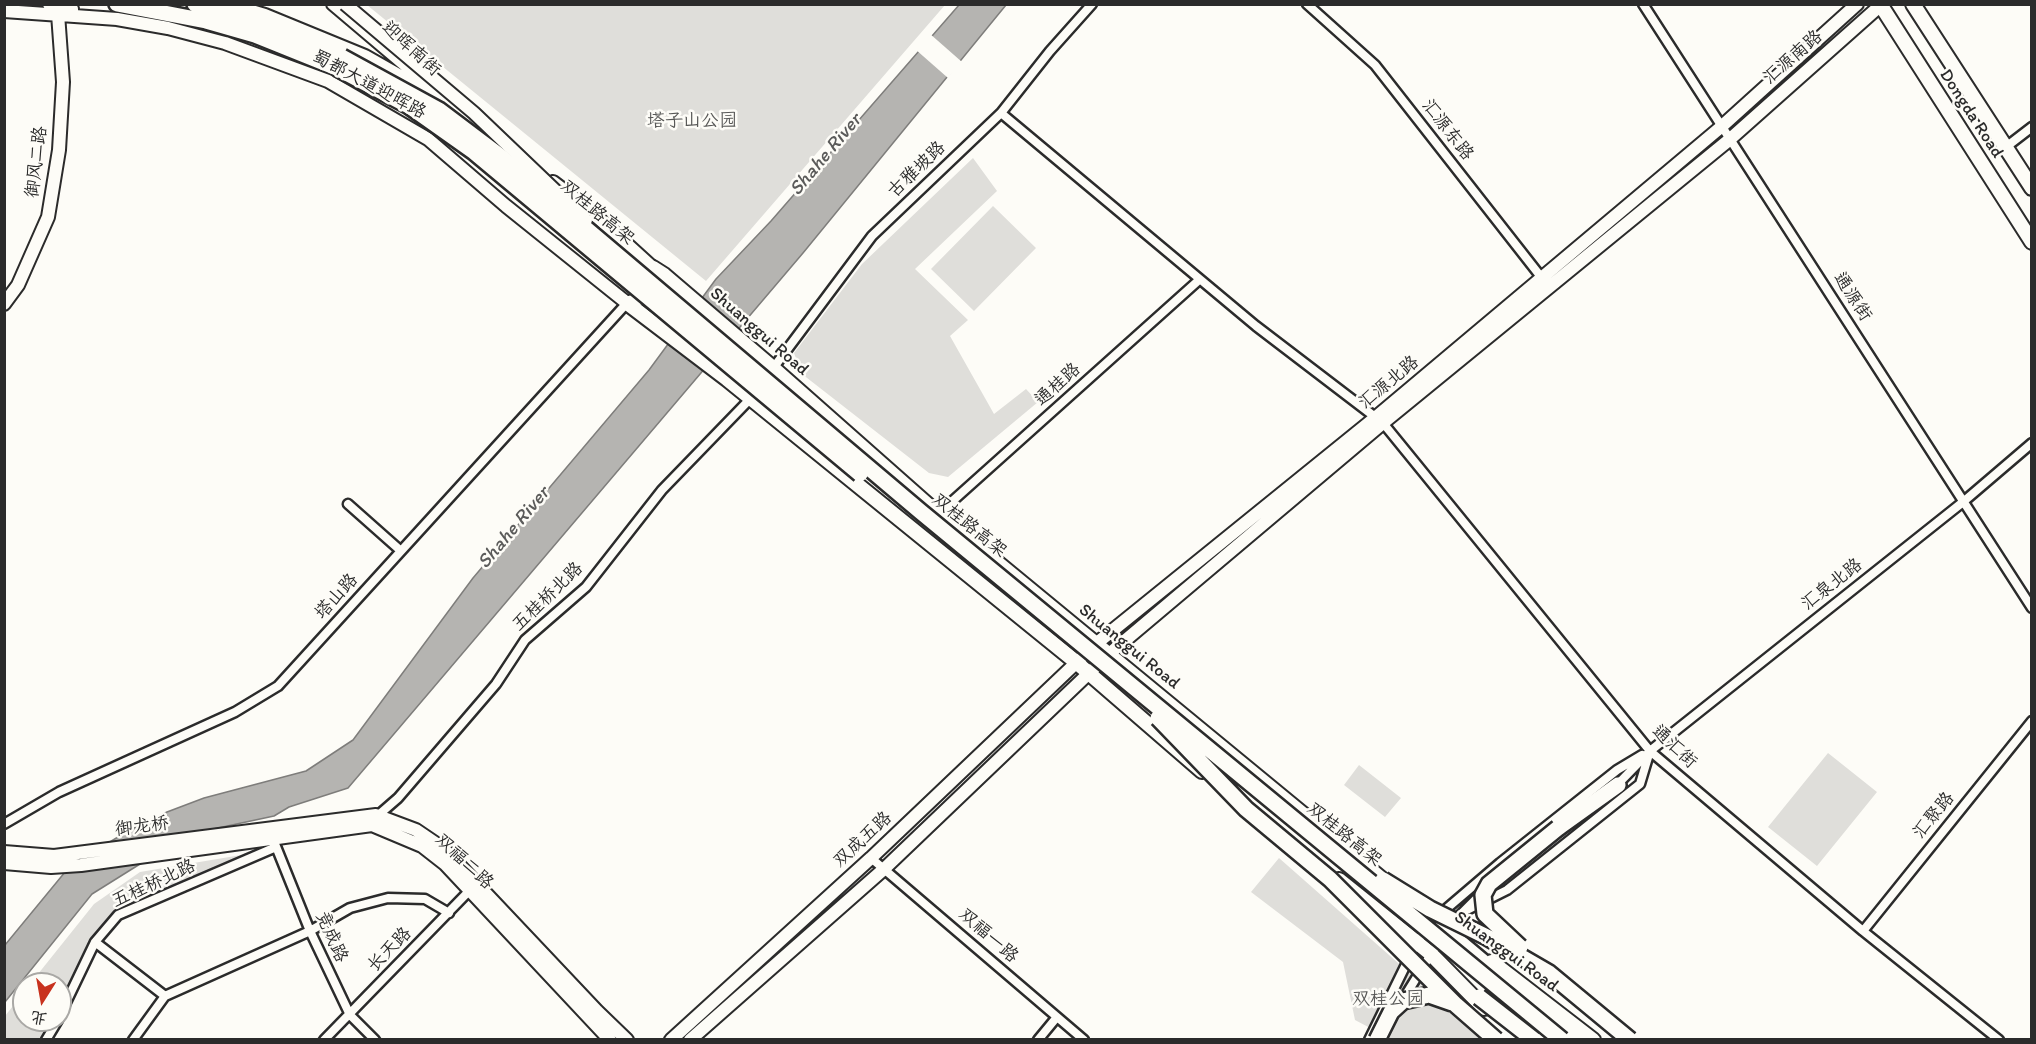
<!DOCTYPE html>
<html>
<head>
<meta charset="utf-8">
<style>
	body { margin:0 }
	#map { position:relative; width:2036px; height:1044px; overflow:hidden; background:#fdfcf7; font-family:Itim,"LXGW WenKai TC",sans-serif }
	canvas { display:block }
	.frame { position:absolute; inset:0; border:6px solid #2b2b2b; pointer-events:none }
	.north { position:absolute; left:12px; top:972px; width:60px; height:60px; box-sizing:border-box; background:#fdfcf7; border:2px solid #a9a8a5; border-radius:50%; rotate:191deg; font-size:16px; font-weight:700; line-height:24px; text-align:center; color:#2b2b2b }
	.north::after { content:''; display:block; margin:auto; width:21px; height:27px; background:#c8321e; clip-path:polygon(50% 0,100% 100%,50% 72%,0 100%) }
</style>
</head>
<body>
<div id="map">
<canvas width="2036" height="1044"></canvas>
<div class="frame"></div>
<div class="north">北</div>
</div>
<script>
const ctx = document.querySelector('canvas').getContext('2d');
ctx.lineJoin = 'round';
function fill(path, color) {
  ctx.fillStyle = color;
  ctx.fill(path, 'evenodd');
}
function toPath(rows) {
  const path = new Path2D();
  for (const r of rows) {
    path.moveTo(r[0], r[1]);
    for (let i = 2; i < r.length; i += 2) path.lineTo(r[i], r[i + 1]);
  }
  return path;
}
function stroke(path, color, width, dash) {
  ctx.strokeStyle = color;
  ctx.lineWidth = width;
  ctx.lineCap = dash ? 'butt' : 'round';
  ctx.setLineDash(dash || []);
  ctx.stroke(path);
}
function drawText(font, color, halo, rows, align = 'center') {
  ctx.font = font + ' Itim,"LXGW WenKai TC",sans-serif';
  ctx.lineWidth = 5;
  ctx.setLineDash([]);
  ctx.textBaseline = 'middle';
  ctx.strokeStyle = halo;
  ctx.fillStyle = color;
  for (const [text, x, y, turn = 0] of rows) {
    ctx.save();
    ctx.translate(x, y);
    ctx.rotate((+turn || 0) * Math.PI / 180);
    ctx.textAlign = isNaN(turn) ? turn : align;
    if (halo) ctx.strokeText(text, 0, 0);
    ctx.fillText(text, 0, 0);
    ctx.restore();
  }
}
fill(toPath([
	[367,5,945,5,706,281],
	[973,158,997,191,915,269,968,320,950,336,994,414,1026,389,1038,402,948,477,929,473,802,374,794,353,862,264],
	[993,206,1036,248,974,311,931,269],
	[1828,753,1877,792,1817,866,1768,827],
	[1359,765,1401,798,1385,817,1344,785],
	[253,853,114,911,91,938,60,1004,60,984,30,984,94,904,140,872],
	[1279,858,1448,1007,1487,1039,1391,1039,1355,1020,1343,962,1251,892],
	[24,992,24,1020,52,1020,40,1039,5,1039,5,1016]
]), '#dfdeda');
const water = toPath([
	[959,5,1006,5,803,253,348,788,289,807,274,816,204,831,148,859,92,894,5,1002,5,945,70,866,128,831,167,812,204,798,306,771,353,740,473,578,649,370,716,279,771,221,959,5]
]);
fill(water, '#b5b4b1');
stroke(water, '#7e7d7b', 1.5);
fill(toPath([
	[929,33,962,62,948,78,915,49]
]), '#fdfcf7');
const street = toPath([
	[1307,4,1375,65,1545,282],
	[1643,4,2032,608],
	[1001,113,1256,326,1383,423,1650,751,1863,931,1999,1040],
	[2006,147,2032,127],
	[771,371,872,236,1001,113,1050,51,1092,4],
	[348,504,401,551],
	[938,514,1199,280],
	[1615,787,1650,751,1963,502,2032,443],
	[375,818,398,798,496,684,525,640,586,587,662,490,753,396],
	[4,824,59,792,235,712,278,686,627,303],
	[275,844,310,931,350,1015,375,1040],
	[871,858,1084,1040],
	[1465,911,1507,890,1640,784,1649,754],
	[1438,916,1500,863,1617,770,1642,755],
	[1452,923,1483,892],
	[1863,931,2032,721],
	[95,942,165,996],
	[1402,1001,1441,938],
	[60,1015,95,942,118,915,276,847],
	[46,1040,58,1020],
	[133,1040,165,996,310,931,350,908,388,898,425,899,449,913],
	[324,1040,473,887],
	[1038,1040,1057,1017],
	[1369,1040,1417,942,1429,925]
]);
const secondary = toPath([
	[49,4,72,9],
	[228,4,265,15,365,56,437,97,498,141],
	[333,4,424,81,432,92],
	[4,11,117,19,168,28,225,43,328,81,428,139,506,206,627,303],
	[553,182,586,207,653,268,656,275,652,290,644,297,627,303],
	[4,304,18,285,48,217,59,150,63,82,58,14],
	[4,852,54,856,376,815,416,830,444,849,597,1011,627,1040],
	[4,863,51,867,81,865,372,825,422,846,445,864,610,1040],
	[671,1040,871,858,1097,643,1375,418,1721,127,1857,4],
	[690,1040,884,869,1109,654,1383,423,1729,140,1882,4]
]);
const primary = toPath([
	[1880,4,2032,242],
	[1913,4,2032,188],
	[653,268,664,275,773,368,938,514,1390,886],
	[627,303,727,379,1076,662,1202,771],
	[1339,880,1430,953,1484,1008],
	[1410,903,1454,936],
	[1492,962,1593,1040]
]);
const highway = toPath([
	[117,4,206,21,255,35,337,68],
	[195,4,259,22,342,57],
	[1558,828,1618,785],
	[1446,931,1576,1040]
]);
stroke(street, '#2b2b2b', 13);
stroke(secondary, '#2b2b2b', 16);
stroke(primary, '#2b2b2b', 18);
stroke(highway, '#2b2b2b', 20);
stroke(street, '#fdfcf7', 8);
stroke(secondary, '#fdfcf7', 12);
stroke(primary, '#fdfcf7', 14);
stroke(highway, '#fdfcf7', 15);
const secondaryBridge = toPath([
	[345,4,474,113,586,220]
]);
const highwayBridge = toPath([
	[342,57,439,110,500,156,921,512,1562,1040],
	[337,68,409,106,474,152,860,474],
	[1158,718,1246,809,1330,879,1456,1005,1496,1040],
	[1383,880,1430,909,1487,937,1549,973,1630,1040],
	[1520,947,1485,914,1483,895,1489,884,1558,828],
	[1479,997,1534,1040],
	[1377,1040,1391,1012,1403,1001,1429,995,1452,1003]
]);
stroke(secondaryBridge, '#2b2b2b', 16, []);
stroke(highwayBridge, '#2b2b2b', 20, []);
stroke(secondaryBridge, '#fdfcf7', 12);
stroke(highwayBridge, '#fdfcf7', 15);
drawText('18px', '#2b2b2b', '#fdfcf7', [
	["迎晖南街",411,49,42],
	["汇源南路",1793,58,-41],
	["蜀都大道迎晖路",369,85,28],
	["Dongda Road",1971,114,57],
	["汇源东路",1447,130,52],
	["御风二路",37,162,-83],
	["古雅坡路",917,170,-44],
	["双桂路高架",597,213,40],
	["通源街",1852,297,57],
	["Shuanggui Road",759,332,41],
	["汇源北路",1389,383,-40],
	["通桂路",1058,385,-42],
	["双桂路高架",969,526,39],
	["汇泉北路",1832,585,-38],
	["塔山路",337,597,-48],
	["五桂桥北路",548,597,-44],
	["Shuanggui Road",1129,647,39],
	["通汇街",1674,747,43],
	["汇聚路",1934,816,-51],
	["御龙桥",142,827,-7],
	["双桂路高架",1344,835,39],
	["双成五路",863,840,-43],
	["双福二路",464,862,43],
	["五桂桥北路",154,884,-25],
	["双福一路",988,936,41],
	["竞成路",331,937,66],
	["长天路",390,950,-46],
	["Shuanggui Road",1506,952,36]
]);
drawText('18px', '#585857', '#fdfcf7', [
	["塔子山公园",692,121],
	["双桂公园",1388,999]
]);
drawText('italic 20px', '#5b5b5a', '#fdfcf7', [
	["Shahe River",826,155,-50],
	["Shahe River",514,528,-50]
]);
</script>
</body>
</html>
